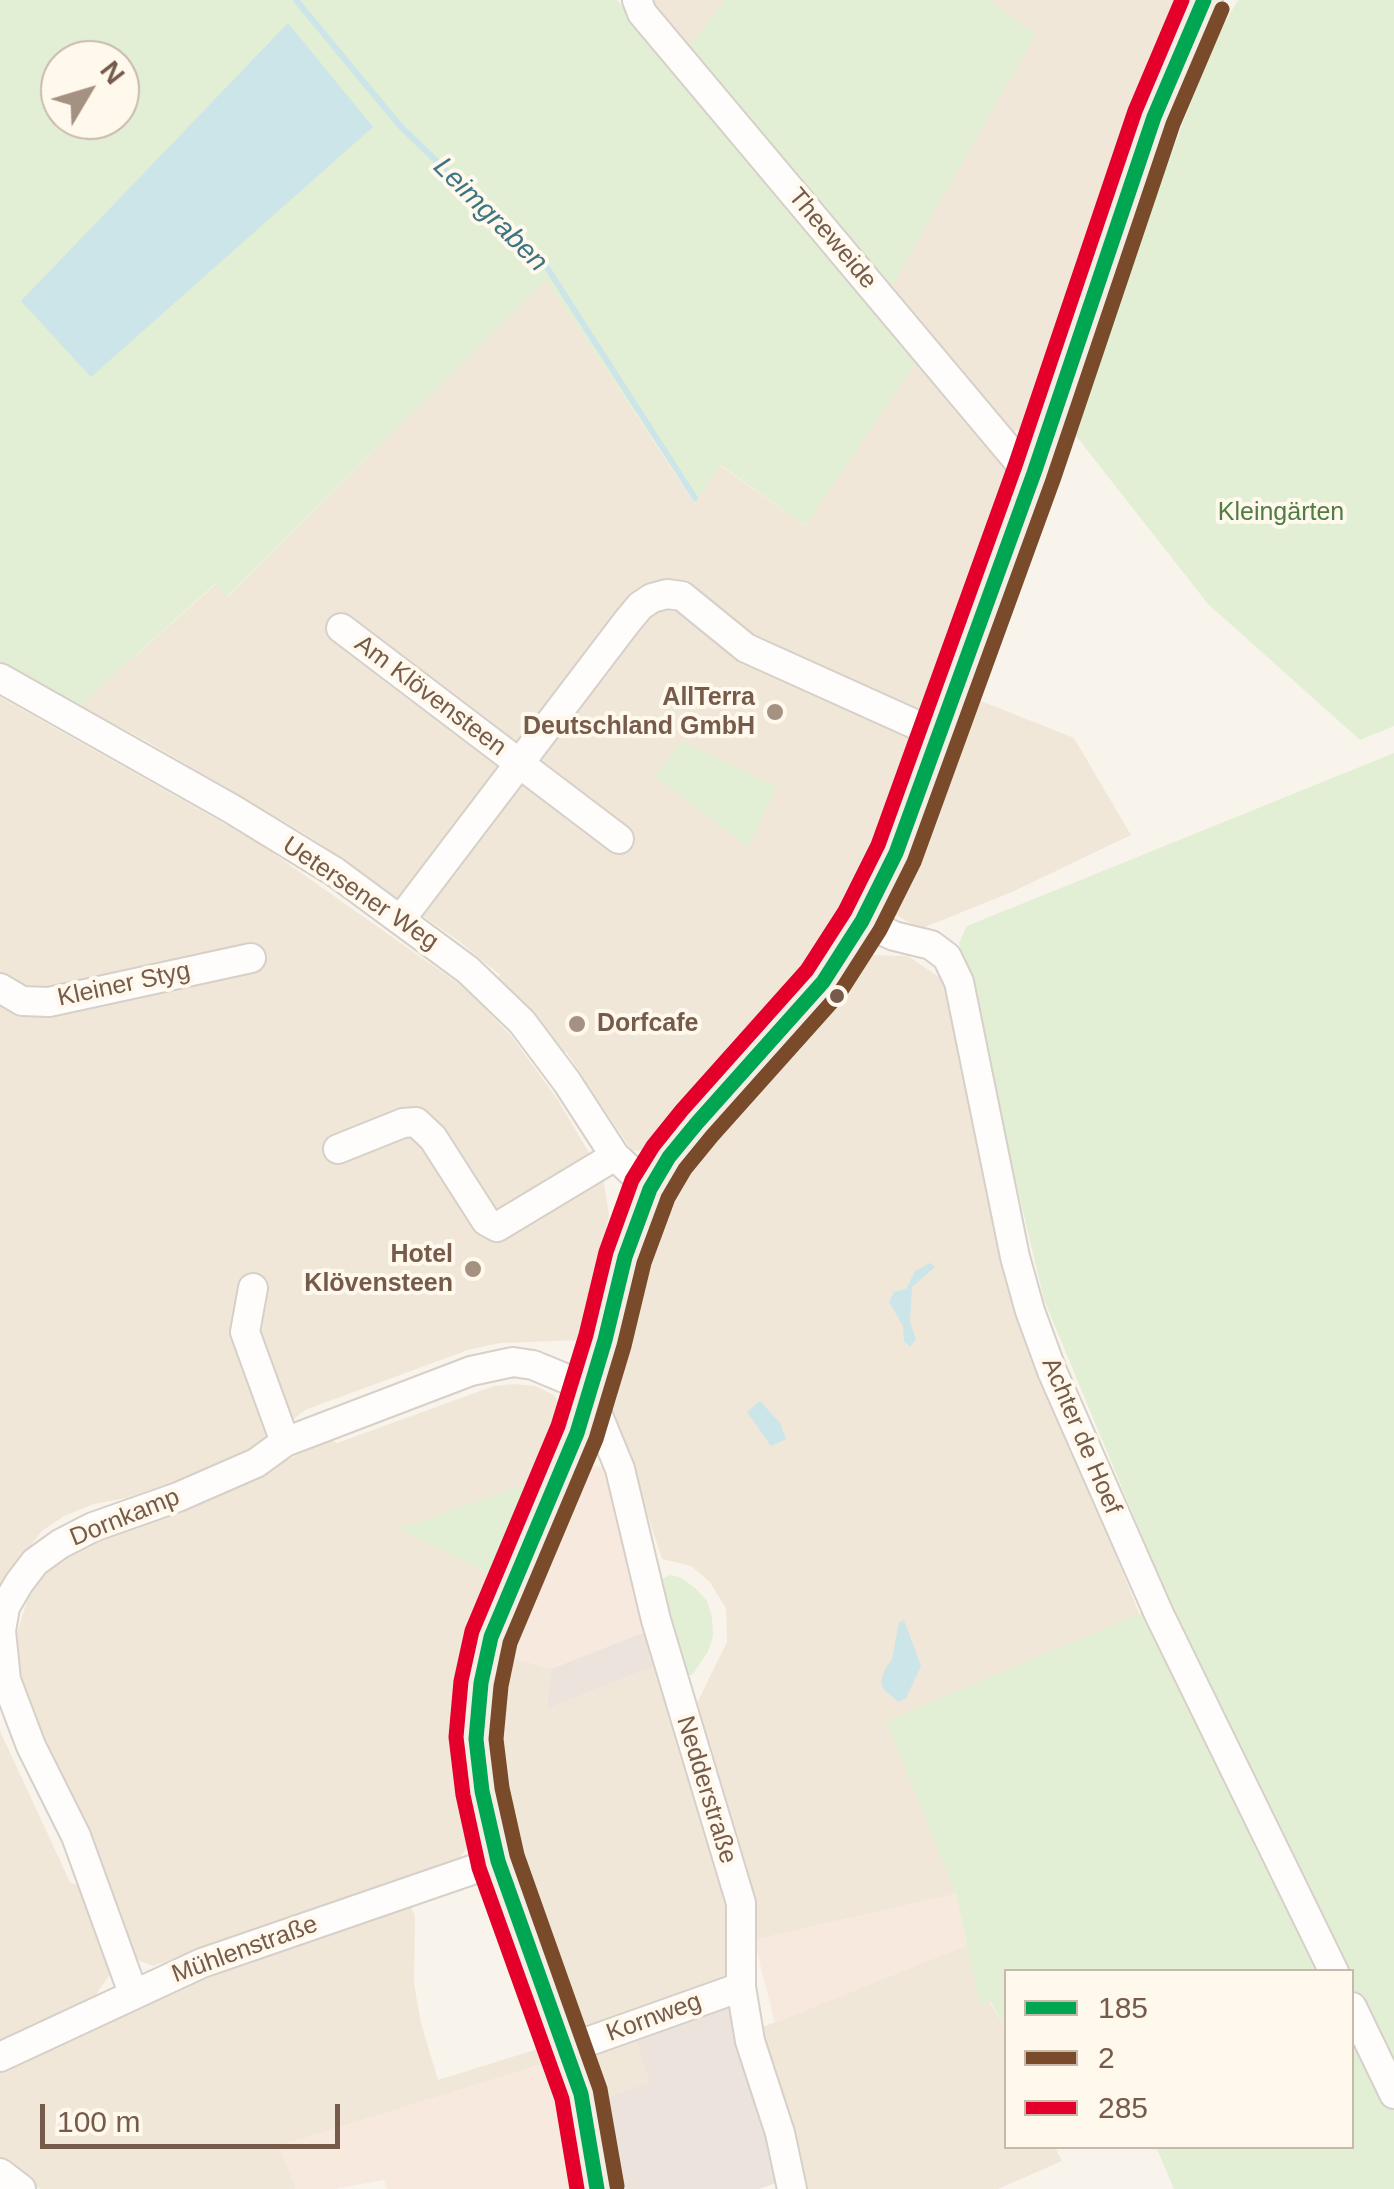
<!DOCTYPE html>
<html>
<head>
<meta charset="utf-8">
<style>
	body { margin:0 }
	#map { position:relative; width:1394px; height:2189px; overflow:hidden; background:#f8f4eb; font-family:Helvetica,sans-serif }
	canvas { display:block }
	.legend { position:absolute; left:1004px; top:1969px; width:350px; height:180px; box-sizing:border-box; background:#fff8ec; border:2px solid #c9b9ab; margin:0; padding:12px 18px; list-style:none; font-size:30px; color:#775b4a }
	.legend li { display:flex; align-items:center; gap:20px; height:50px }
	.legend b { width:50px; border:2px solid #c9b9ab }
	.north { position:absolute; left:40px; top:40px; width:100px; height:100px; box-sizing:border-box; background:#fff8ec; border:2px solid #c9b9ab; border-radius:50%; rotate:52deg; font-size:28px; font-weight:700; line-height:40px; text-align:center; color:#775b4a }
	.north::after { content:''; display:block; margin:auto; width:35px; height:45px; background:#a49182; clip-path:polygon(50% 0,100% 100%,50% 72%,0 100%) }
	.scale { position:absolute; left:40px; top:2104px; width:300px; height:45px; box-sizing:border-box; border:5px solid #775b4a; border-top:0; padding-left:12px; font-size:30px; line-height:35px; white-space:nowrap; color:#775b4a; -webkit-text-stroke:8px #fff8ec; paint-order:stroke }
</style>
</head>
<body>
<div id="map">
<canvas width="1394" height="2189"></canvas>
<ul class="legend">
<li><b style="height:12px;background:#00a651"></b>185</li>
<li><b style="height:12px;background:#7a4b2a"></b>2</li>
<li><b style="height:12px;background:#e4002b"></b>285</li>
</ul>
<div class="north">N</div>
<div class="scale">100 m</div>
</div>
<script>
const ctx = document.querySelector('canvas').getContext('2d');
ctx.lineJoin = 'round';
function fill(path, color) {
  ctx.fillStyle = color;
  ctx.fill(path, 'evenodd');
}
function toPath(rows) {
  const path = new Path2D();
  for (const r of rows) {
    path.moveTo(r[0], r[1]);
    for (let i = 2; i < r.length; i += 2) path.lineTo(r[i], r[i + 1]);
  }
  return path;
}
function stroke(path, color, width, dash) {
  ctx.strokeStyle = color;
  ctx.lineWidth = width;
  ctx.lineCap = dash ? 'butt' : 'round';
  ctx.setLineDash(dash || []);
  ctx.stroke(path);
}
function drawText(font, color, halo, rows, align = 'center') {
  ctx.font = font + ' Helvetica,sans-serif';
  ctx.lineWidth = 8;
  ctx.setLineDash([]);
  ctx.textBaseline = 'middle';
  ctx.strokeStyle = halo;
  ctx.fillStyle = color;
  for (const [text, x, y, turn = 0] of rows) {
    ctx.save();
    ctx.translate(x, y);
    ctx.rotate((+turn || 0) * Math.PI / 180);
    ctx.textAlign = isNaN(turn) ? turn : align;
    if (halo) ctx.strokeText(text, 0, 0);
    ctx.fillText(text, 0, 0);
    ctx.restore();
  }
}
fill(toPath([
	[648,0,725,0,687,49],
	[994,0,1180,0,1149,59,1115,150,1023,429,1010,432,889,291,1036,34,992,3],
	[546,279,694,502,720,465,805,526,917,361,1004,464,1008,478,854,895,811,965,646,1150,632,1151,567,1053,555,1048,497,981,500,975,460,942,312,838,143,739,79,706,216,584,228,597],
	[0,697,260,844,469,991,513,1038,558,1100,603,1177,609,1215,583,1340,500,1343,468,1350,305,1410,261,1446,194,1475,126,1498,94,1504,64,1516,41,1532,0,1588],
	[976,699,1074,738,1131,835,1012,892,920,929,893,913],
	[869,955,908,956,945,981,1000,1262,1140,1616,887,1721,956,1894,754,1940,693,1711,727,1642,726,1609,710,1582,691,1566,662,1559,613,1409,612,1377,618,1376,652,1231,676,1186,721,1126,834,1005],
	[514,1384,535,1386,554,1395,562,1409,558,1427,533,1482,400,1529,493,1575,458,1671,457,1778,468,1846,457,1862,153,1966,135,1959,101,1864,26,1698,15,1640,28,1598,49,1568,72,1552,264,1472,329,1439,337,1443,494,1386],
	[509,1656,551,1669,547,1709,657,1665,733,1918,732,1976,596,2029,579,2024,508,1827,498,1776,496,1746],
	[0,1731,70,1882,81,1887,110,1974,95,1996,0,2043],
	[410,1905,415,1916,414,1984,421,2023,438,2080,541,2048,546,2063,280,2146,296,2189,40,2189,0,2159,0,2072,128,2007],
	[967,1945,980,2004,989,2001,1006,2029,1006,2146,1055,2147,1062,2161,998,2189,803,2189,758,2029],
	[633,2031,651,2082,603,2099,594,2054]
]), '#f1e7d8');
fill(toPath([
	[592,1466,604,1467,612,1475,647,1631,551,1669,509,1656,535,1576,579,1475],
	[956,1894,967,1945,775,2023,754,1940],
	[546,2063,560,2105,575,2189,387,2189,384,2180,335,2189,296,2189,279,2146]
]), '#f8e9de');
fill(toPath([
	[647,1631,657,1665,547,1709,551,1669],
	[728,1997,780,2177,776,2183,759,2189,615,2189,603,2099,650,2082,633,2031]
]), '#ebe3dc');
fill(toPath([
	[0,0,617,0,917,361,805,526,721,465,695,502,546,280,227,597,215,584,76,709,0,662],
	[288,24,372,127,91,376],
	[60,60,120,60,120,120,60,120],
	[725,0,994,0,993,3,1036,34,889,291,687,49],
	[1238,0,1394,0,1394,726,1360,740,1208,604,1069,427,1191,101,1219,32],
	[682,741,777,787,748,847,655,776],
	[1394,753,1394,2189,1174,2189,1156,2147,1352,2146,1352,1972,1006,1972,1006,2029,990,2001,980,2005,956,1894,886,1721,1169,1601,1044,1300,959,943,967,926],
	[533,1482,493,1575,398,1529],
	[669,1575,680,1577,695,1588,707,1601,712,1617,713,1636,708,1652,692,1675,686,1675,657,1590,661,1580]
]), '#e3efd5');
fill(toPath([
	[288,23,373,127,91,377,21,301],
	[930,1263,935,1267,912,1287,910,1322,916,1339,910,1347,904,1341,903,1326,889,1302,894,1292,906,1289,915,1271],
	[760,1401,780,1423,786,1439,771,1446,747,1412],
	[904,1620,921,1666,906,1698,899,1702,884,1690,881,1683,884,1671,892,1659,899,1622]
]), '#cce5e8');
stroke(toPath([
	[296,0,400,126,546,266,695,498]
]), '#cce5e8', 6);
const minor = toPath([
	[637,0,642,13,1019,462,1034,473],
	[341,628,619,839],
	[0,678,232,809,335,872,468,970,522,1022,567,1082,615,1156,650,1189],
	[401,919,626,623,640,606,652,598,667,594,682,596,746,648,939,735],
	[862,921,894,936,931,945,947,957,959,982,1015,1257,1030,1311,1052,1371,1159,1614,1334,1972],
	[0,988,22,1001,49,1002,251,958],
	[338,1149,403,1123,416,1122,433,1138,486,1221,497,1227,615,1156],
	[253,1288,245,1332,285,1442],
	[133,1993,76,1836,31,1746,6,1680,1,1631,5,1607,19,1583,35,1562,60,1544,93,1527,178,1497,256,1463,285,1442,471,1371,513,1362,533,1365,574,1382,590,1396,620,1469,656,1620,741,1903,741,1987,750,2041,780,2133,792,2189],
	[1352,2007,1394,2094],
	[567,2049,741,1987],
	[0,2057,202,1963,498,1861],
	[0,2173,21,2189]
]);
const major = toPath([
	[597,2189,581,2094,498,1861,482,1791,476,1739,481,1683,491,1637,577,1433,605,1340,625,1257,650,1189,669,1157,697,1123,823,982,862,921,896,853,1034,473,1154,117,1183,43,1204,0]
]);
stroke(minor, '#d6d0c8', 32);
stroke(major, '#d9d1c9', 40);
stroke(minor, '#fefdfc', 28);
stroke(major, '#f3eee5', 35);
stroke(toPath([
	[597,2189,581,2094,498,1861,482,1791,476,1739,481,1683,491,1637,577,1433,605,1340,625,1257,650,1189,669,1157,697,1123,823,982,862,921,896,853,1034,473,1154,117,1204,0]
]), '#00a651', 15);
stroke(toPath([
	[617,2186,600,2089,517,1855,502,1788,496,1739,501,1686,510,1643,596,1439,624,1346,644,1263,668,1198,685,1169,712,1136,839,994,880,930,914,862,1053,480,1173,124,1222,9]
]), '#7a4b2a', 15);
stroke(toPath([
	[577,2189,562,2099,479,1868,463,1795,456,1737,461,1681,472,1631,558,1426,586,1335,606,1252,632,1180,653,1146,682,1110,807,970,845,911,878,845,1015,466,1135,111,1182,0]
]), '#e4002b', 15);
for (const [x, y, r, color] of [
	[775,712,10,"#a49182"],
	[837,996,9,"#775b4a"],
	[577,1024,10,"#a49182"],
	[473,1269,10,"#a49182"]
]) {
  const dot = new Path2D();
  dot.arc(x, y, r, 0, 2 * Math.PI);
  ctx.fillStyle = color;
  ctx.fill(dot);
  stroke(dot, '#fff8ec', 4);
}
drawText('25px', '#775b4a', '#fff8ec', [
	["Theeweide",832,239,50],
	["Am Klövensteen",430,696,37],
	["Uetersener Weg",360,894,34],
	["Kleiner Styg",124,985,-12],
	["Achter de Hoef",1081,1436,67],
	["Dornkamp",125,1518,-22],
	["Nedderstraße",706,1790,73],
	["Mühlenstraße",245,1950,-20],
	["Kornweg",654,2018,-20]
]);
drawText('25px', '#507d42', '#fff8ec', [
	["Kleingärten",1281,513]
]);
drawText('bold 25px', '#775b4a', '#fff8ec', [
	["AllTerra",755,698],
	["Deutschland GmbH",755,727],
	["Dorfcafe",597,1024,"left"],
	["Hotel",453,1255],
	["Klövensteen",453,1284]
], 'right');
drawText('italic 28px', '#3f7583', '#fff8ec', [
	["Leimgraben",490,215,45]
]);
</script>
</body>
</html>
